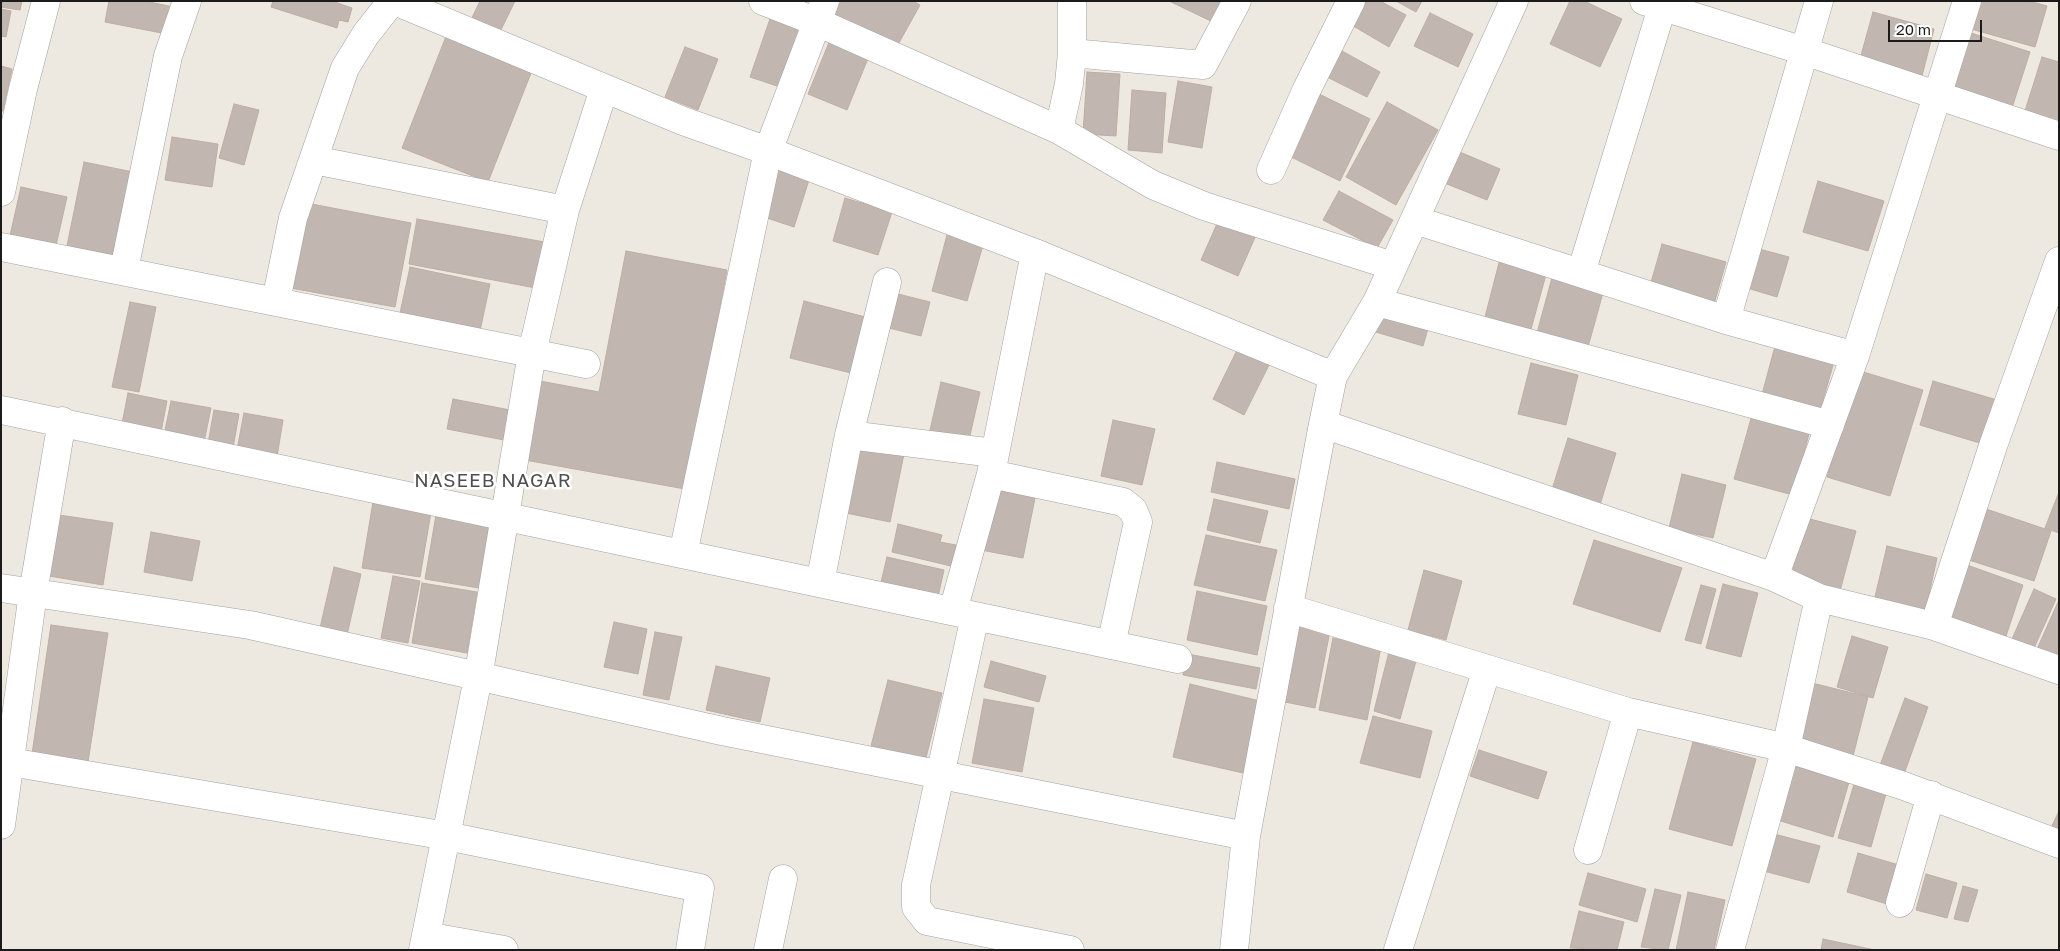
<!DOCTYPE html>
<html>
<head>
<meta charset="utf-8">
<style>
	body { margin:0 }
	#map { position:relative; width:2060px; height:951px; overflow:hidden; background:#ede8e0; font-family:"Golos Text",sans-serif }
	canvas { display:block }
	.frame { position:absolute; inset:0; border:2px solid #1b1b1b; pointer-events:none }
	.scale { position:absolute; left:1888px; top:20px; width:94px; height:22px; box-sizing:border-box; border:2px solid #1b1b1b; border-top:0; padding-left:6px; font-size:15px; line-height:18px; white-space:nowrap; color:#1b1b1b; -webkit-text-stroke:4px #fff; paint-order:stroke }
</style>
</head>
<body>
<div id="map">
<canvas width="2060" height="951"></canvas>
<div class="frame"></div>
<div class="scale">20 m</div>
</div>
<script>
const ctx = document.querySelector('canvas').getContext('2d');
ctx.lineJoin = 'round';
function fill(path, color) {
  ctx.fillStyle = color;
  ctx.fill(path, 'evenodd');
}
function toPath(rows) {
  const path = new Path2D();
  for (const r of rows) {
    path.moveTo(r[0], r[1]);
    for (let i = 2; i < r.length; i += 2) path.lineTo(r[i], r[i + 1]);
  }
  return path;
}
function stroke(path, color, width, dash) {
  ctx.strokeStyle = color;
  ctx.lineWidth = width;
  ctx.lineCap = dash ? 'butt' : 'round';
  ctx.setLineDash(dash || []);
  ctx.stroke(path);
}
function drawText(font, color, halo, rows, align = 'center') {
  ctx.font = font + ' "Golos Text",sans-serif';
  ctx.lineWidth = 5;
  ctx.setLineDash([]);
  ctx.textBaseline = 'middle';
  ctx.strokeStyle = halo;
  ctx.fillStyle = color;
  for (const [text, x, y, turn = 0] of rows) {
    ctx.save();
    ctx.translate(x, y);
    ctx.rotate((+turn || 0) * Math.PI / 180);
    ctx.textAlign = isNaN(turn) ? turn : align;
    if (halo) ctx.strokeText(text, 0, 0);
    ctx.fillText(text, 0, 0);
    ctx.restore();
  }
}
const building = toPath([
	[1,1,22,1,20,10,1,7,1,1],
	[109,1,145,1,178,8,172,35,105,22,109,1],
	[273,1,332,1,352,8,348,22,339,20,337,28,271,7,273,1],
	[480,1,515,1,498,36,470,22,480,1],
	[841,1,913,1,920,5,895,50,832,21,841,1],
	[1169,1,1225,1,1215,23,1169,1],
	[1358,1,1380,1,1406,15,1389,47,1348,23,1358,1],
	[1396,1,1422,1,1416,12,1396,1],
	[1570,1,1584,1,1622,19,1600,67,1550,44,1570,1],
	[1979,1,2029,1,2047,6,2035,47,1971,29,1979,1],
	[1,9,11,11,6,37,1,36,1,9],
	[1873,12,1934,29,1922,76,1860,59,1873,12],
	[1430,13,1473,34,1458,67,1414,46,1430,13],
	[771,16,806,27,786,89,750,77,771,16],
	[1968,32,2030,52,2011,111,1948,92,1968,32],
	[447,34,533,68,488,182,402,148,447,34],
	[830,40,869,56,847,110,808,94,830,40],
	[1333,46,1380,72,1367,97,1319,73,1333,46],
	[685,47,718,59,698,110,665,97,685,47],
	[2042,57,2059,62,2059,125,2024,114,2042,57],
	[1,66,12,69,3,111,1,111,1,66],
	[1087,72,1120,74,1116,136,1083,134,1087,72],
	[1178,81,1212,87,1202,148,1168,142,1178,81],
	[1132,90,1166,93,1162,153,1128,150,1132,90],
	[1311,90,1370,119,1340,181,1283,153,1311,90],
	[1387,102,1438,130,1396,205,1346,177,1387,102],
	[234,104,259,110,244,165,219,158,234,104],
	[172,137,218,144,212,187,165,180,172,137],
	[1455,150,1500,169,1487,200,1442,182,1455,150],
	[84,162,133,172,116,255,67,246,84,162],
	[771,167,809,180,794,227,755,214,771,167],
	[1818,181,1884,201,1868,251,1803,232,1818,181],
	[21,187,67,197,55,250,9,240,21,187],
	[1339,191,1393,220,1377,248,1323,220,1339,191],
	[845,198,892,212,878,255,833,241,845,198],
	[301,202,411,223,395,307,285,287,301,202],
	[1220,217,1257,233,1238,276,1201,260,1220,217],
	[417,219,550,243,541,289,409,264,417,219],
	[947,235,983,245,967,301,932,291,947,235],
	[1662,244,1726,262,1714,304,1650,286,1662,244],
	[1748,246,1789,257,1777,297,1737,285,1748,246],
	[626,251,727,270,685,489,525,460,540,381,599,392,626,251],
	[1500,259,1547,271,1531,329,1485,317,1500,259],
	[410,267,490,284,480,331,400,313,410,267],
	[1553,274,1604,289,1588,347,1537,333,1553,274],
	[890,292,930,302,921,336,881,326,890,292],
	[804,301,869,318,855,374,790,358,804,301],
	[130,302,156,307,139,392,112,387,130,302],
	[1376,309,1429,325,1423,346,1369,330,1376,309],
	[1777,339,1836,355,1819,414,1761,398,1777,339],
	[1241,342,1273,357,1244,415,1213,399,1241,342],
	[1531,363,1578,375,1566,425,1518,414,1531,363],
	[1860,371,1923,390,1890,496,1827,477,1860,371],
	[1933,381,1997,400,1983,444,1920,425,1933,381],
	[941,382,980,392,967,448,928,439,941,382],
	[128,393,167,401,160,437,121,429,128,393],
	[453,399,510,410,504,440,447,429,453,399],
	[171,401,211,408,203,447,163,440,171,401],
	[214,410,239,414,232,453,207,449,214,410],
	[244,413,283,420,276,463,236,455,244,413],
	[1752,415,1810,430,1793,495,1734,479,1752,415],
	[1113,420,1155,429,1142,485,1101,476,1113,420],
	[1568,438,1616,453,1599,508,1551,493,1568,438],
	[851,443,904,454,890,522,836,511,851,443],
	[1217,462,1295,479,1289,509,1211,492,1217,462],
	[1682,474,1726,485,1713,538,1669,528,1682,474],
	[994,490,1035,498,1023,558,981,550,994,490],
	[2059,492,2059,533,2045,528,2059,492],
	[1214,499,1268,511,1260,543,1207,530,1214,499],
	[373,502,431,512,420,577,362,568,373,502],
	[1986,509,2051,531,2034,581,1969,560,1986,509],
	[59,515,113,523,103,585,49,576,59,515],
	[436,515,490,524,479,588,425,579,436,515],
	[1806,518,1856,531,1840,591,1791,578,1806,518],
	[898,524,942,535,940,542,956,545,951,566,892,552,898,524],
	[151,532,200,541,192,581,144,572,151,532],
	[1206,535,1277,550,1265,601,1194,585,1206,535],
	[1594,540,1682,568,1660,632,1573,604,1594,540],
	[1887,546,1937,558,1925,613,1874,601,1887,546],
	[887,557,944,570,936,605,879,591,887,557],
	[1967,565,2023,585,2005,639,1948,620,1967,565],
	[334,567,361,574,347,635,320,628,334,567],
	[1424,570,1462,581,1446,640,1408,630,1424,570],
	[393,576,420,581,408,643,381,638,393,576],
	[422,583,477,592,467,653,412,643,422,583],
	[1723,584,1758,593,1741,657,1706,648,1723,584],
	[1701,585,1716,589,1701,644,1685,640,1701,585],
	[2034,589,2056,599,2034,648,2012,639,2034,589],
	[1197,591,1267,606,1257,655,1187,640,1197,591],
	[2059,600,2059,659,2037,649,2059,600],
	[1295,620,1331,626,1315,708,1280,701,1295,620],
	[614,622,647,629,638,674,604,667,614,622],
	[51,625,108,633,88,762,32,754,51,625],
	[655,632,682,637,669,700,643,695,655,632],
	[1852,636,1888,647,1873,698,1837,687,1852,636],
	[1333,638,1381,647,1367,720,1319,710,1333,638],
	[1390,648,1418,654,1400,719,1374,711,1390,648],
	[1188,654,1260,668,1256,689,1183,675,1188,654],
	[991,661,1046,676,1039,702,984,687,991,661],
	[716,666,770,678,760,722,706,710,716,666],
	[888,680,942,693,925,762,870,750,888,680],
	[1812,683,1868,697,1853,756,1797,742,1812,683],
	[1190,684,1260,701,1243,773,1173,757,1190,684],
	[1905,698,1928,707,1903,777,1879,768,1905,698],
	[984,699,1034,708,1022,772,972,763,984,699],
	[1373,716,1432,731,1420,778,1360,763,1373,716],
	[1693,742,1756,759,1732,846,1669,829,1693,742],
	[1479,750,1547,772,1538,799,1470,776,1479,750],
	[1790,765,1849,782,1833,837,1774,819,1790,765],
	[1855,781,1887,790,1871,847,1838,838,1855,781],
	[2059,811,2059,832,2051,828,2059,811],
	[1774,834,1820,846,1809,883,1764,871,1774,834],
	[1858,853,1899,865,1887,904,1847,892,1858,853],
	[1588,873,1646,889,1637,922,1579,905,1588,873],
	[1926,874,1957,883,1947,918,1916,910,1926,874],
	[1963,886,1978,890,1968,922,1954,919,1963,886],
	[1655,889,1681,895,1668,950,1641,947,1655,889],
	[1688,892,1725,900,1714,950,1676,950,1688,892],
	[1579,911,1624,922,1617,950,1570,948,1579,911],
	[1823,939,1875,950,1821,950,1823,939]
]);
fill(building, '#c1b7b0');
stroke(building, '#beada3', 1);
const minor = toPath([
	[395,1,683,121,768,151,1035,253,1333,376],
	[763,1,817,22,1059,130,1153,185,1204,206,1393,266],
	[1072,1,1072,53,1203,65,1237,1],
	[1514,1,1377,302,1333,376,1323,424,1774,577,1819,598,1934,626,2059,670],
	[1644,1,1804,51,2059,136],
	[1059,130,1069,84,1072,53],
	[314,160,565,210],
	[1271,170,1306,91,1351,1],
	[1,192,23,89,46,1],
	[1415,220,1726,320,1855,356],
	[1,247,586,364],
	[124,270,168,56,187,1],
	[1581,273,1664,1],
	[276,301,293,218,345,68,366,34,392,1],
	[1377,302,1830,425],
	[1726,320,1819,1],
	[1,410,1178,659],
	[849,435,887,282],
	[991,474,1123,502,1133,510,1138,522,1111,645],
	[683,554,768,151,825,1],
	[1774,577,1855,356,1967,1],
	[820,583,849,435,994,453],
	[1,588,250,625,722,731,1246,836,1234,950],
	[1288,608,1628,712,1786,748,1904,786,2059,844],
	[953,611,991,474,1035,253],
	[975,616,916,885,916,907,927,921,1070,950],
	[1934,626,1993,446,2059,261],
	[10,762,447,836,700,888,690,950],
	[1,825,33,593,62,421],
	[1246,836,1323,424],
	[1588,850,1628,712],
	[1900,903,1931,795],
	[426,936,504,950],
	[423,950,478,678,532,353,565,210,604,89],
	[768,950,783,879],
	[1398,950,1487,669],
	[1730,950,1786,748,1819,598]
]);
stroke(minor, '#a2a2a2', 29);
stroke(minor, '#fff', 28);
ctx.letterSpacing = '1px';
drawText('19px', '#4e4e4e', '#fff', [
	["NASEEB NAGAR",493,481]
]);
ctx.letterSpacing = '0px';
</script>
</body>
</html>
